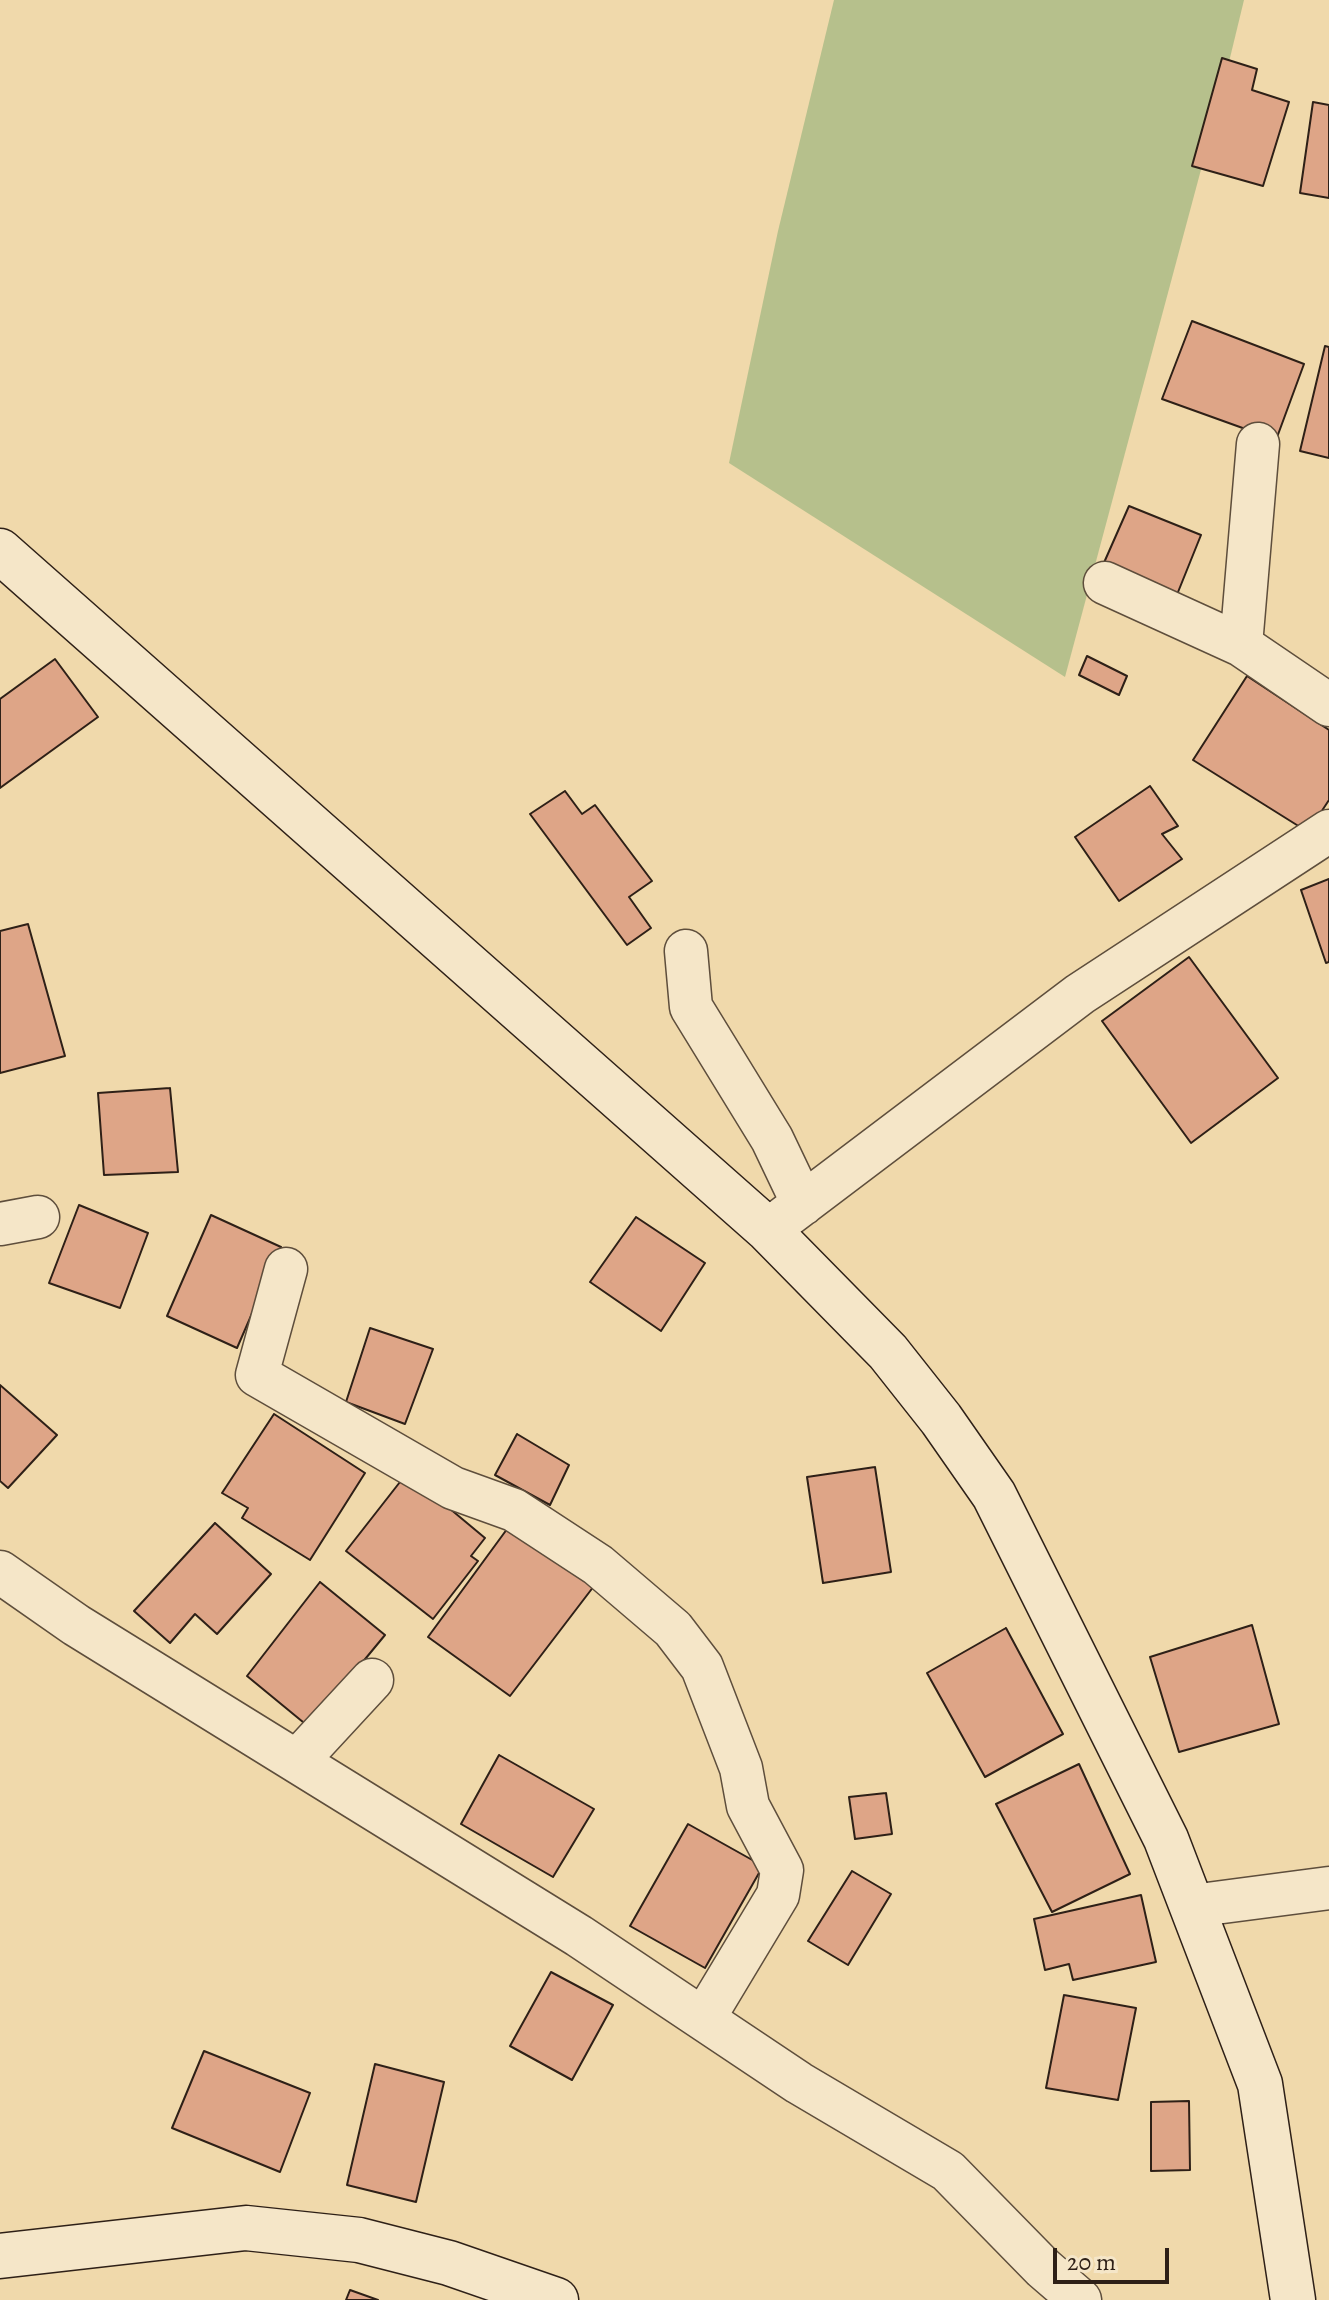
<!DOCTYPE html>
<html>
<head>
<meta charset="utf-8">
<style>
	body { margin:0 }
	#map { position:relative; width:1329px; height:2300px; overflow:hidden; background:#f0d9ab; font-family:Alegreya,serif }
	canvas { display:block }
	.scale { position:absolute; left:1053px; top:2248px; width:116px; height:36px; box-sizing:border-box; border:4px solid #2e2017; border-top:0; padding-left:10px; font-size:24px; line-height:28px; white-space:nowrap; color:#2e2017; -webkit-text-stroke:6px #f5e6c8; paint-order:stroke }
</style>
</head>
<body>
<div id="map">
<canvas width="1329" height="2300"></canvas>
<div class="scale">20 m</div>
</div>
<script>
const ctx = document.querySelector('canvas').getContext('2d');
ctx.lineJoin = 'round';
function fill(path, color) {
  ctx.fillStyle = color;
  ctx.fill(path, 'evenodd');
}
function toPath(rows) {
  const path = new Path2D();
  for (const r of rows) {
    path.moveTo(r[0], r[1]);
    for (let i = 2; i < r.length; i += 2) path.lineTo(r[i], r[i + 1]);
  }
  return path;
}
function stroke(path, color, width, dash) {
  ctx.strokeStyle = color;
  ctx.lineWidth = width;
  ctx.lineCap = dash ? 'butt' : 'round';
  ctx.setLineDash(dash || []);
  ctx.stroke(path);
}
fill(toPath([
	[834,0,1244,0,1221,95,1065,677,729,463,778,231]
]), '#b6c08c');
const building = toPath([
	[1222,58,1257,69,1252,90,1289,102,1263,186,1192,166,1222,58],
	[1313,102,1329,105,1329,198,1300,193,1313,102],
	[1192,321,1304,364,1276,440,1162,399,1192,321],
	[1325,346,1329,347,1329,458,1300,451,1325,346],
	[1129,506,1201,535,1172,607,1099,574,1129,506],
	[1087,656,1127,676,1119,695,1079,675,1087,656],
	[55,659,98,717,0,788,0,699,55,659],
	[1247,676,1329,730,1329,800,1308,832,1193,760,1247,676],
	[1150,786,1178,826,1162,834,1182,859,1119,901,1075,837,1150,786],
	[565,791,582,814,595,805,652,881,629,897,651,928,627,945,530,814,565,791],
	[1329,879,1329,962,1326,963,1301,890,1329,879],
	[28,924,65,1056,0,1073,0,931,28,924],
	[1189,957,1278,1078,1191,1143,1102,1021,1189,957],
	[170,1088,178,1172,104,1175,98,1093,170,1088],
	[79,1205,148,1233,120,1308,49,1283,79,1205],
	[211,1215,281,1247,237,1348,167,1316,211,1215],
	[636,1217,705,1263,661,1331,590,1282,636,1217],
	[370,1328,433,1349,405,1424,346,1402,370,1328],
	[0,1385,57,1435,8,1488,0,1481,0,1385],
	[274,1414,365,1473,310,1560,242,1518,248,1508,222,1493,274,1414],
	[517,1434,569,1465,550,1505,495,1475,517,1434],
	[875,1467,891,1572,823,1583,807,1477,875,1467],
	[407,1473,485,1538,471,1556,478,1561,433,1619,346,1551,407,1473],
	[215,1523,271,1574,217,1634,195,1614,170,1643,134,1611,215,1523],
	[510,1525,594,1586,510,1696,428,1637,510,1525],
	[320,1582,385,1635,309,1727,247,1676,320,1582],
	[1252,1625,1279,1724,1179,1752,1150,1657,1252,1625],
	[1006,1628,1063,1734,985,1777,927,1673,1006,1628],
	[499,1755,594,1809,553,1877,461,1824,499,1755],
	[1079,1764,1130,1874,1052,1912,996,1804,1079,1764],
	[886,1793,892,1834,855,1839,849,1797,886,1793],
	[688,1824,763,1866,705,1968,630,1926,688,1824],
	[852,1871,891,1894,848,1965,808,1941,852,1871],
	[1141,1895,1156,1962,1073,1980,1069,1964,1045,1970,1034,1919,1141,1895],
	[551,1972,613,2005,572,2080,510,2046,551,1972],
	[1064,1995,1136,2008,1118,2100,1046,2088,1064,1995],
	[204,2051,310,2093,280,2172,172,2128,204,2051],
	[375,2064,444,2082,416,2202,347,2185,375,2064],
	[1189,2101,1190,2170,1151,2171,1151,2102,1189,2101],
	[350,2290,378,2300,346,2300,350,2290]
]);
fill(building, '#dea587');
stroke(building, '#2e2017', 2);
const street = toPath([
	[1105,583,1241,645,1329,705],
	[1241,645,1258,444],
	[686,951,691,1007,772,1139,803,1204],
	[0,1224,38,1217],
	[768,1230,1080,994,1329,831],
	[286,1269,257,1375,453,1488,514,1510,598,1565,673,1629,702,1667,741,1768,748,1806,782,1870,778,1895,704,2018],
	[0,1572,76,1625,579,1936,799,2083,948,2171,1043,2268,1080,2300],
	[298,1760,372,1680],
	[1192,1906,1329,1888]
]);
const secondary = toPath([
	[0,551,768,1230,888,1352,941,1419,994,1495,1166,1839,1260,2084,1293,2300],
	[0,2256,246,2228,359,2240,449,2263,556,2300]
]);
stroke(street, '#5e4e3c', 45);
stroke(secondary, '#2e2017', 47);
stroke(street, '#f5e6c8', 42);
stroke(secondary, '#f5e6c8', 44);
</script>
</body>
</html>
